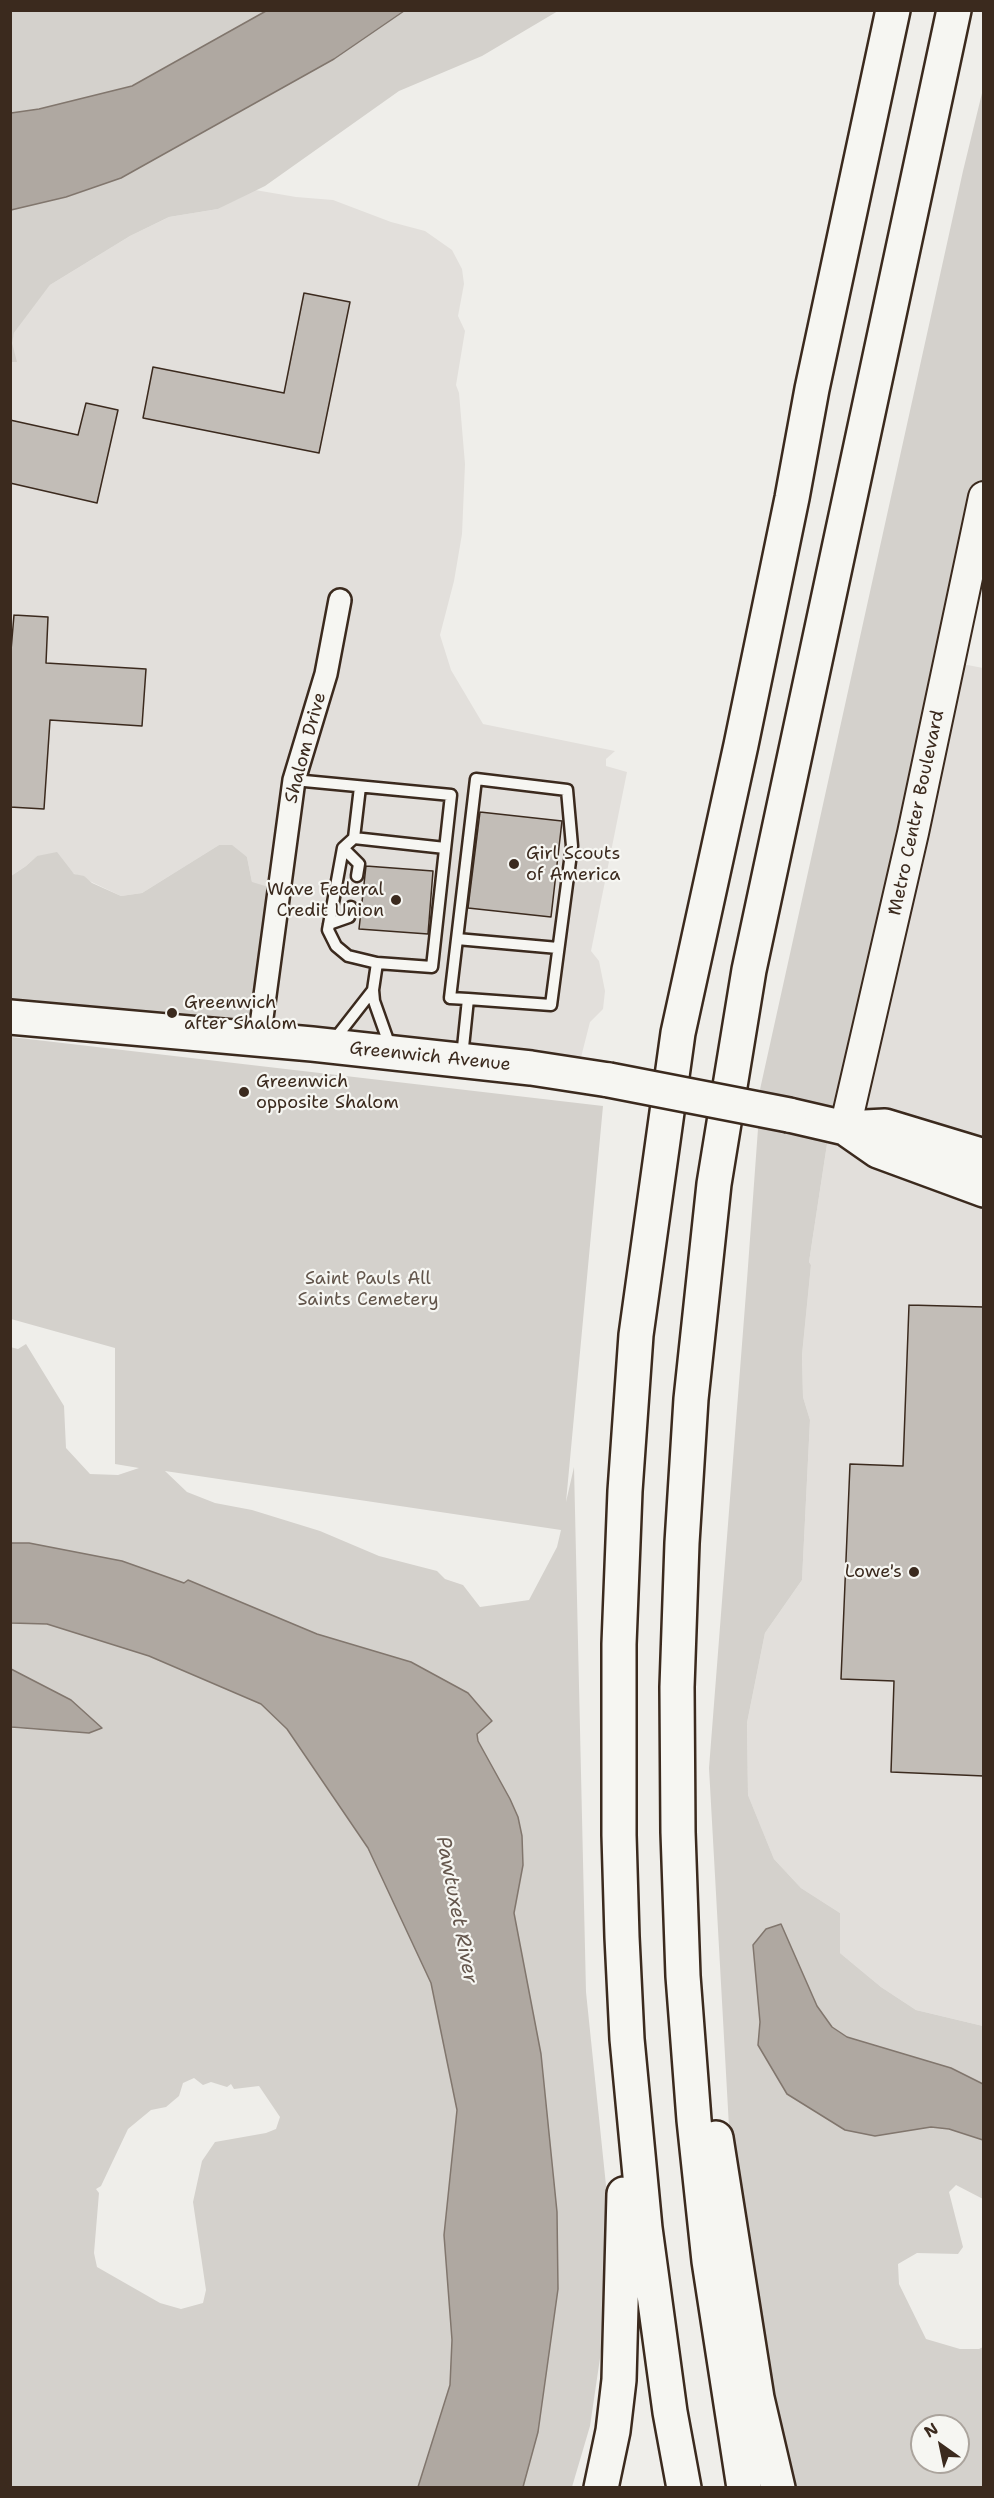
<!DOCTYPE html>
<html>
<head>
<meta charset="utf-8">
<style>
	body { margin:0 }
	#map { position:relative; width:994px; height:2498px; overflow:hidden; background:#efeeea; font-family:"Shantell Sans",sans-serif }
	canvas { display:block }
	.frame { position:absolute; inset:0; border:12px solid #3b2a1e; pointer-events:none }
	.north { position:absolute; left:910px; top:2414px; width:60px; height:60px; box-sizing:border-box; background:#f6f6f2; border:2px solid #aba49d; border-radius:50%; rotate:327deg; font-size:16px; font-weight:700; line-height:24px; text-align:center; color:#3b2a1e }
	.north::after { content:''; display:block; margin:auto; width:21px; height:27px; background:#3b2a1e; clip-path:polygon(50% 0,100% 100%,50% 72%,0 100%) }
</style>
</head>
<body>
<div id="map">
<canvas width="994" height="2498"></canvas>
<div class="frame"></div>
<div class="north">N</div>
</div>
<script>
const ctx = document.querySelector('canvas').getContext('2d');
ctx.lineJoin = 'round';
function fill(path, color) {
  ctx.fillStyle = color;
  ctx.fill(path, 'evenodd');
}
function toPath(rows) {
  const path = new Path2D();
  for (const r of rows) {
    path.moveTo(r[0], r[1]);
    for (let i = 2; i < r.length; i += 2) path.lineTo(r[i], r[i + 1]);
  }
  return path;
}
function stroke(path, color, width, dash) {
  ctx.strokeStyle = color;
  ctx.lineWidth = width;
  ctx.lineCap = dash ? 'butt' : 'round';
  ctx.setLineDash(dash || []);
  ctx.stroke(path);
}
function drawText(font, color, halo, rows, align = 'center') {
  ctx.font = font + ' "Shantell Sans",sans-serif';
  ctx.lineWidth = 4.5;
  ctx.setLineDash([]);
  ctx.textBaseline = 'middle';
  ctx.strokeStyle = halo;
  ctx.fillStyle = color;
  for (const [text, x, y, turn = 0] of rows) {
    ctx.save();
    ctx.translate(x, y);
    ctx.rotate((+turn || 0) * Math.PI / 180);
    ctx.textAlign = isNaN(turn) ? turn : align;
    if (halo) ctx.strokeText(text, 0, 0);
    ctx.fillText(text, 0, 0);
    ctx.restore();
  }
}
fill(toPath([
	[255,190,296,197,333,200,391,222,425,231,452,250,462,269,464,284,458,316,465,331,456,385,459,393,465,464,462,534,454,581,440,635,451,670,483,724,615,751,606,759,606,766,627,772,591,951,599,961,605,991,603,1009,590,1022,578,1069,263,1042,252,882,247,857,219,845,142,893,121,896,37,856,26,866,11,876,10,362,16,361,11,343,14,333,50,285,130,236,169,217,218,209],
	[952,662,983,668,983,2026,916,2010,881,1987,840,1953,840,1913,801,1888,774,1859,748,1795,747,1723,765,1633,802,1580,810,1420,803,1397,802,1355,811,1265,809,1262,829,1131]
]), '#e2dfdb');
fill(toPath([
	[10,11,266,11,132,86,39,109,11,113],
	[404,11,558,11,482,56,399,91,265,186,218,209,169,217,130,236,50,285,14,333,12,343,17,362,11,362,10,210,67,197,121,178,334,59],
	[983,89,983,506,829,1131,809,1262,811,1265,802,1355,803,1397,810,1420,802,1580,765,1633,747,1723,748,1795,774,1859,801,1888,840,1913,840,1953,881,1987,916,2010,983,2026,983,2084,951,2068,847,2037,832,2027,817,2006,781,1924,760,2022,758,2045,787,2094,845,2130,875,2135,931,2127,949,2129,983,2140,983,2199,956,2185,949,2192,963,2247,958,2254,917,2253,898,2264,899,2284,926,2339,960,2349,979,2349,983,2347,983,2487,791,2487,775,2436,730,2145,709,1768,747,1280,759,1115,757,1103,963,171],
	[922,2426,958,2426,958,2462,922,2462],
	[219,845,232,845,247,857,252,882,285,892,259,1037,11,1020,11,876,26,866,37,856,57,852,74,874,84,876,92,883,121,896,142,893],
	[11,1037,603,1106,566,1502,574,1467,586,1992,614,2263,590,2426,572,2487,523,2487,538,2432,558,2289,557,2212,541,2054,514,1913,523,1865,518,1817,478,1741,477,1734,492,1721,411,1662,317,1634,188,1580,184,1583,122,1561,29,1543,11,1543,10,1347,18,1349,26,1344,64,1406,66,1448,90,1474,118,1475,139,1468,115,1464,115,1348,11,1319],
	[165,1471,561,1530,557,1547,529,1600,480,1607,463,1585,445,1579,437,1571,379,1556,320,1531,252,1510,215,1503,187,1492],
	[11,1623,47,1624,149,1656,261,1704,287,1729,368,1848,431,1983,457,2111,444,2235,452,2340,450,2385,418,2487,11,2487,10,1728,89,1733,71,1700,11,1669],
	[194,2078,203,2085,211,2082,227,2087,231,2084,234,2089,259,2086,280,2117,276,2129,266,2133,215,2142,202,2161,193,2202,206,2290,203,2303,181,2309,160,2303,97,2267,94,2253,99,2193,96,2189,101,2186,128,2129,151,2110,166,2107,179,2096,183,2083]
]), '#d4d1cc');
const water = toPath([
	[266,11,404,11,334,59,121,178,66,197,11,210,11,113,39,109,132,86,266,11],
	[11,1543,29,1543,122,1561,184,1583,188,1580,317,1634,411,1662,468,1693,492,1721,477,1734,478,1741,510,1799,518,1817,522,1836,523,1865,514,1913,541,2054,557,2212,558,2289,538,2432,523,2487,418,2487,450,2385,452,2340,444,2235,457,2110,431,1983,368,1848,287,1729,261,1704,149,1656,47,1624,11,1623,11,1543],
	[11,1669,71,1700,102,1728,89,1733,11,1727,11,1669],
	[781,1924,817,2006,832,2027,847,2037,951,2068,983,2084,983,2140,949,2129,931,2127,875,2136,845,2130,787,2094,758,2045,760,2022,753,1945,766,1929,781,1924]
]);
fill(water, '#afa8a1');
stroke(water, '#81766d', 1.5);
const building = toPath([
	[304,293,350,302,319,453,143,418,153,367,284,393,304,293],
	[86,403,118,410,97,503,10,483,10,420,78,435,86,403],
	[14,615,48,617,46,663,146,669,142,726,50,720,44,809,10,807,10,662,14,615],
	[480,812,562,821,551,917,468,908,480,812],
	[366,866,433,871,428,934,359,929,366,866],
	[909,1305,984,1307,984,1776,891,1772,894,1681,841,1679,850,1464,903,1466,909,1305]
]);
fill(building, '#c2bdb7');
stroke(building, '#3b2a1e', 1.5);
const lane = toPath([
	[294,780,451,795,432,967,377,963,373,990],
	[360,787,354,838,343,848,328,930,336,946,348,956,377,963],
	[354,838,445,848],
	[343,848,359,864,357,876],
	[329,924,349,917,351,907],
	[457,939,558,948],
	[334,1040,373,990,374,1001,391,1049],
	[462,1057,468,999,551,1005,572,846,567,790,476,779,450,998,468,999]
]);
const street = toPath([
	[259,1040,294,780,326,674,340,600]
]);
const secondary = toPath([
	[845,1128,913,833,984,497]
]);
const primary = toPath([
	[10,1017,312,1044,531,1068,609,1080],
	[789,1115,845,1128,885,1126,984,1156],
	[845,1128,878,1151,984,1190]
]);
const highway = toPath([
	[716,2138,757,2398,778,2488],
	[601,2488,613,2431,619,2380,624,2194],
	[684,2488,670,2412,645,2228,627,2039,622,1937,619,1835,619,1644,625,1491,636,1335,678,1033,741,745,792,498,812,389,893,10],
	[744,2488,709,2261,694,2120,683,1976,678,1832,677,1687,682,1543,691,1399,714,1184,749,970,954,10]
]);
stroke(lane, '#3b2a1e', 15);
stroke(street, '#3b2a1e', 26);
stroke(secondary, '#3b2a1e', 34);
stroke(primary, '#3b2a1e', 38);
stroke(highway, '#3b2a1e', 38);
stroke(lane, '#f6f6f2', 10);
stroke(street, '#f6f6f2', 21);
stroke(secondary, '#f6f6f2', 30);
stroke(primary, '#f6f6f2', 33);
stroke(highway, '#f6f6f2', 33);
const primaryBridge = toPath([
	[609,1080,789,1115]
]);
stroke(primaryBridge, '#3b2a1e', 38, []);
stroke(primaryBridge, '#f6f6f2', 33);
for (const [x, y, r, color] of [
	[514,864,6,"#3b2a1e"],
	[396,900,6,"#3b2a1e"],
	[172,1013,6,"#3b2a1e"],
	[244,1092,6,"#3b2a1e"],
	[914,1572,6,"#3b2a1e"]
]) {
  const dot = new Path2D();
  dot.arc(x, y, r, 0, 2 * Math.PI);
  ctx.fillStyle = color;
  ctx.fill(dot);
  stroke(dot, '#f6f6f2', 2);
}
drawText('18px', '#3b2a1e', '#f6f6f2', [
	["Shalom Drive",306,748,-75],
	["Metro Center Boulevard",917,813,-78],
	["Greenwich Avenue",430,1057,6]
]);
drawText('18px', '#3b2a1e', '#f6f6f2', [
	["Girl Scouts",526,854],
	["of America",526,875],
	["Wave Federal",384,890,"right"],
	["Credit Union",384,911,"right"],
	["Greenwich",184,1003],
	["after Shalom",184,1024],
	["Greenwich",256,1082],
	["opposite Shalom",256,1103],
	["Lowe's",902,1572,"right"]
], 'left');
drawText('18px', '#61544a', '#f6f6f2', [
	["Saint Pauls All",368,1279],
	["Saints Cemetery",368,1300]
]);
drawText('italic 20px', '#64564c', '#f6f6f2', [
	["Pawtuxet River",456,1910,79]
]);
</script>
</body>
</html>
